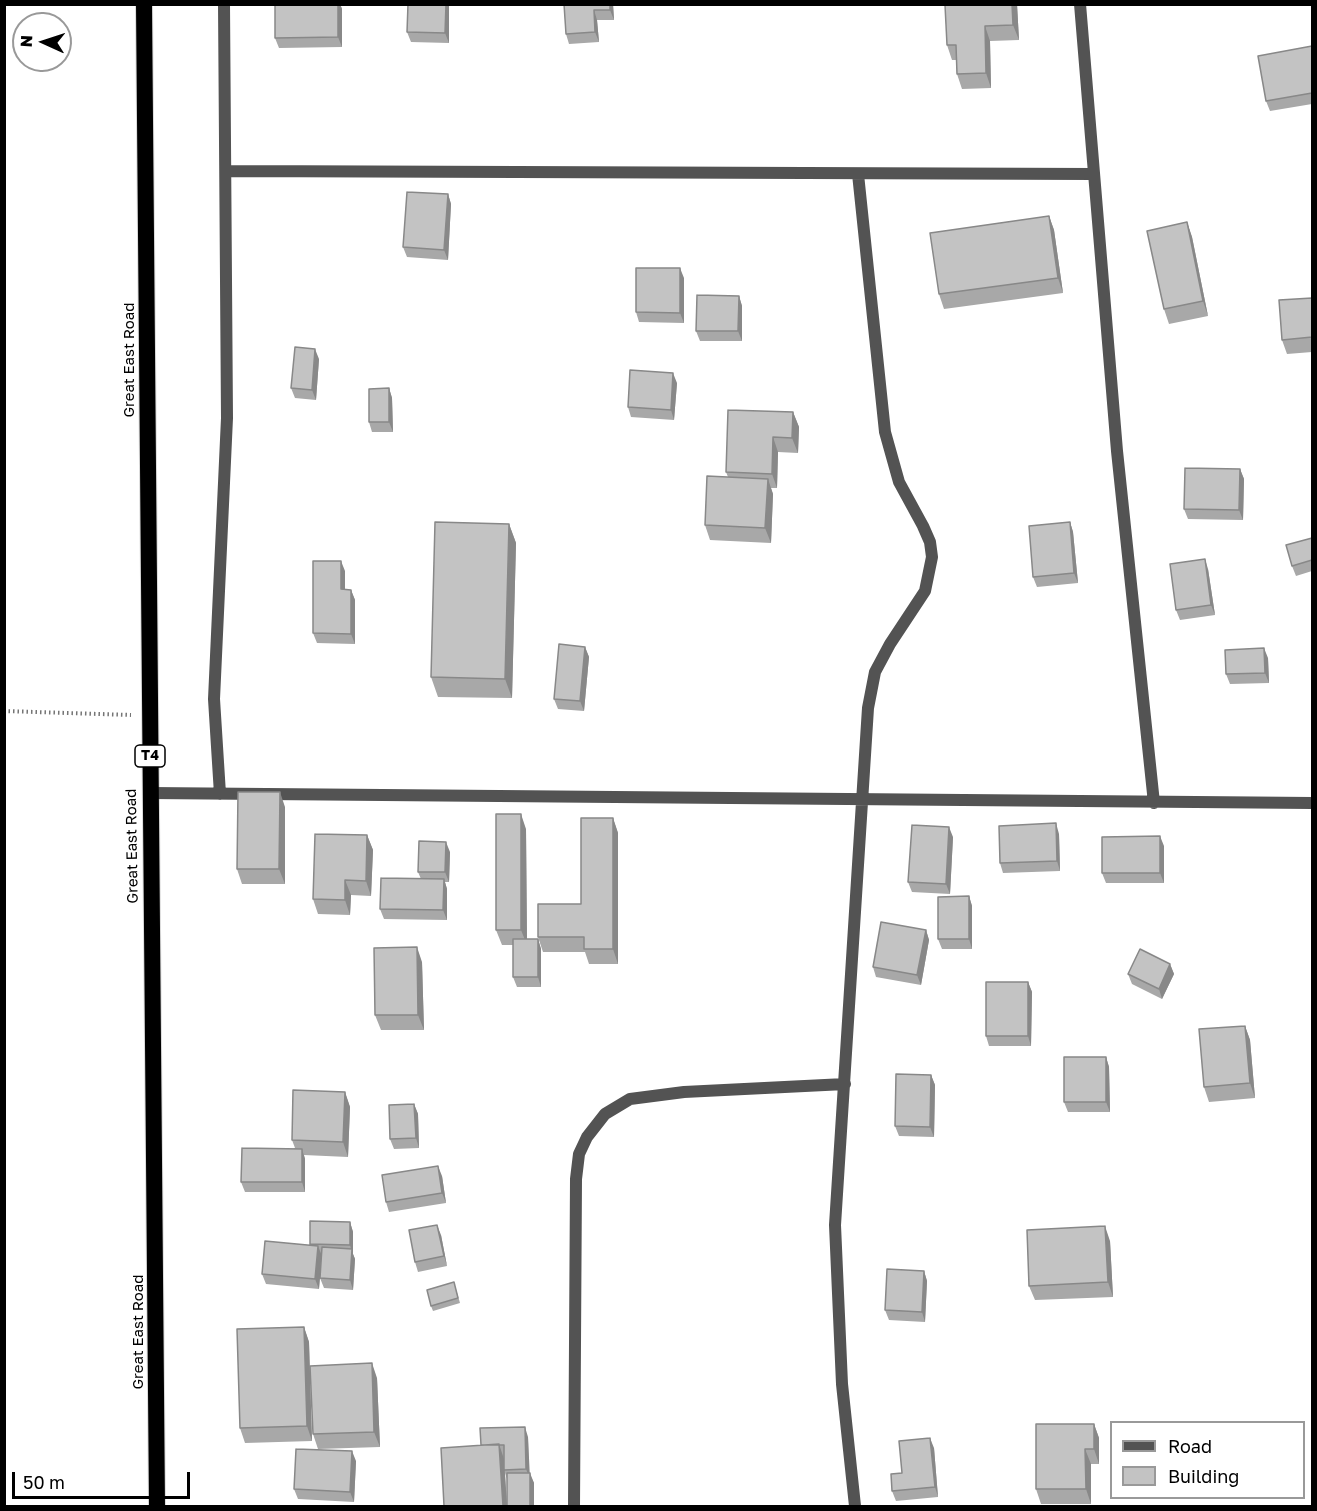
<!DOCTYPE html>
<html>
<head>
<meta charset="utf-8">
<style>
	body { margin:0 }
	#map { position:relative; width:1317px; height:1511px; overflow:hidden; background:#fff; font-family:"Golos Text",sans-serif }
	canvas { display:block }
	.frame { position:absolute; inset:0; border:6px solid #000; pointer-events:none }
	.legend { position:absolute; left:1110px; top:1421px; width:195px; height:78px; box-sizing:border-box; background:#fff; border:2px solid #999; margin:0; padding:8px 10px; list-style:none; font-size:18px; color:#000 }
	.legend li { display:flex; align-items:center; gap:12px; height:30px }
	.legend b { width:30px; border:2px solid #999 }
	.north { position:absolute; left:12px; top:12px; width:60px; height:60px; box-sizing:border-box; background:#fff; border:2px solid #999; border-radius:50%; rotate:273deg; font-size:16px; font-weight:700; line-height:24px; text-align:center; color:#000 }
	.north::after { content:''; display:block; margin:auto; width:21px; height:27px; background:#000; clip-path:polygon(50% 0,100% 100%,50% 72%,0 100%) }
	.scale { position:absolute; left:12px; top:1472px; width:178px; height:27px; box-sizing:border-box; border:3px solid #000; border-top:0; padding-left:8px; font-size:18px; line-height:21px; white-space:nowrap; color:#000; -webkit-text-stroke:4px #fff; paint-order:stroke }
</style>
</head>
<body>
<div id="map">
<canvas width="1317" height="1511"></canvas>
<div class="frame"></div>
<ul class="legend">
<li><b style="height:8px;background:#535353"></b>Road</li>
<li><b style="height:16px;background:#c3c3c3"></b>Building</li>
</ul>
<div class="north">N</div>
<div class="scale">50 m</div>
</div>
<script>
const ctx = document.querySelector('canvas').getContext('2d');
ctx.lineJoin = 'round';
function toPath(rows) {
  const path = new Path2D();
  for (const r of rows) {
    path.moveTo(r[0], r[1]);
    for (let i = 2; i < r.length; i += 2) path.lineTo(r[i], r[i + 1]);
  }
  return path;
}
function stroke(path, color, width, dash) {
  ctx.strokeStyle = color;
  ctx.lineWidth = width;
  ctx.lineCap = dash ? 'butt' : 'round';
  ctx.setLineDash(dash || []);
  ctx.stroke(path);
}
function fill(path, color) {
  ctx.fillStyle = color;
  ctx.fill(path, 'evenodd');
}
function drawText(font, color, halo, rows, align = 'center') {
  ctx.font = font + ' "Golos Text",sans-serif';
  ctx.lineWidth = 4.5;
  ctx.setLineDash([]);
  ctx.textBaseline = 'middle';
  ctx.strokeStyle = halo;
  ctx.fillStyle = color;
  for (const [text, x, y, turn = 0] of rows) {
    ctx.save();
    ctx.translate(x, y);
    ctx.rotate((+turn || 0) * Math.PI / 180);
    ctx.textAlign = isNaN(turn) ? turn : align;
    if (halo) ctx.strokeText(text, 0, 0);
    ctx.fillText(text, 0, 0);
    ctx.restore();
  }
}
const trunk = toPath([
	[144,4,157,1506]
]);
stroke(trunk, '#dbdbdb', 18);
stroke(toPath([
	[4,711,131,715]
]), '#757575', 4, [1.5, 3]);
stroke(toPath([
	[1080,4,1117,451,1154,803],
	[227,171,1094,174],
	[150,793,1312,803],
	[220,794,214,699,227,418,224,4],
	[574,1506,576,1179,579,1154,587,1137,605,1114,630,1099,684,1092,845,1084],
	[855,1506,842,1384,835,1225,868,708,875,672,890,644,925,591,932,557,930,542,923,526,899,482,885,432,858,174]
]), '#535353', 12);
stroke(trunk, '#000', 16);
fill(toPath([
	[275,4,340,4,342,9,342,47,279,48,275,38],
	[408,4,449,4,449,43,411,42,407,32],
	[564,4,613,4,614,20,597,20,599,42,569,44,566,34],
	[1017,4,1019,40,990,41,991,88,962,89,957,74,956,60,952,60,947,45],
	[1312,48,1312,104,1270,111,1266,101],
	[448,194,451,204,448,260,407,257,403,247],
	[1049,216,1054,230,1063,293,944,309,939,294],
	[1187,222,1192,237,1208,316,1169,324,1164,309],
	[684,278,684,323,639,322,636,312],
	[739,296,742,306,742,341,700,341,696,331],
	[1312,298,1312,352,1287,354,1282,340],
	[319,359,316,400,295,398,291,388],
	[677,383,674,420,631,417,628,407],
	[389,388,392,398,393,432,372,432,369,422],
	[793,412,799,427,798,453,778,452,777,488,771,488,773,494,771,543,710,540,705,525,728,477,726,472],
	[1240,469,1244,479,1243,520,1188,519,1184,509],
	[1070,522,1073,532,1078,583,1037,587,1033,577],
	[509,524,516,543,512,698,438,697,431,677],
	[1312,538,1312,571,1296,576,1292,566],
	[1208,569,1215,615,1180,620,1176,610],
	[345,571,345,590,351,590,355,600,355,644,317,643,313,633],
	[585,647,589,657,584,711,558,709,554,699],
	[1268,658,1269,683,1230,684,1226,674],
	[285,807,285,884,242,884,237,869],
	[613,818,618,833,618,964,589,964,585,952,543,952,538,937,581,904],
	[526,829,527,939,538,939,541,949,541,987,517,987,513,977,513,945,502,945,496,930],
	[1059,834,1060,871,1003,873,1000,863],
	[367,835,373,850,371,896,351,895,350,915,318,914,313,899],
	[953,837,950,894,912,892,908,882],
	[1164,846,1164,883,1106,883,1102,873],
	[450,852,449,882,445,882,447,889,447,920,384,919,380,909,421,879,418,872],
	[969,896,972,906,972,949,942,949,938,939],
	[926,930,929,940,921,985,876,977,873,967],
	[422,962,424,1030,381,1030,375,1015],
	[1170,964,1174,974,1162,999,1132,984,1128,974],
	[1028,982,1032,992,1031,1046,989,1046,986,1036],
	[1245,1026,1250,1040,1255,1098,1209,1102,1204,1087],
	[1106,1057,1109,1067,1110,1112,1068,1112,1064,1102],
	[931,1075,935,1085,934,1137,899,1136,895,1126],
	[345,1092,350,1107,348,1157,304,1155,305,1159,305,1192,245,1192,241,1182,295,1148,292,1140],
	[414,1104,418,1114,419,1148,394,1149,390,1139],
	[442,1176,446,1203,389,1212,386,1202],
	[350,1222,353,1232,353,1254,355,1259,353,1290,324,1288,320,1278,320,1270,319,1289,266,1284,262,1274,311,1245,310,1244],
	[441,1235,447,1266,418,1272,415,1262],
	[1110,1241,1113,1297,1035,1300,1029,1286],
	[924,1271,927,1281,925,1322,889,1320,885,1310],
	[454,1282,460,1303,433,1311,431,1306],
	[304,1327,309,1342,312,1441,245,1443,240,1428],
	[377,1378,380,1447,318,1449,313,1434],
	[1094,1424,1099,1438,1099,1464,1091,1464,1091,1504,1041,1504,1036,1489],
	[528,1437,529,1473,534,1483,534,1506,507,1506,507,1479,505,1473,507,1506,481,1446],
	[934,1448,938,1497,896,1501,892,1491,902,1473],
	[356,1461,354,1502,298,1499,294,1489]
]), '#a8a8a8');
fill(toPath([
	[338,4,340,4,342,9,342,47,338,37],
	[446,4,449,4,449,43,445,33],
	[610,4,613,4,614,20,610,10],
	[1012,4,1017,4,1019,40,1013,25],
	[594,10,597,20,599,42,595,32],
	[985,26,990,41,991,88,986,73],
	[448,194,451,204,448,260,444,250],
	[1049,216,1054,230,1063,293,1058,278],
	[1187,222,1192,237,1208,316,1203,301],
	[680,268,684,278,684,323,680,313],
	[739,296,742,306,742,341,738,331],
	[315,349,319,359,316,400,312,390],
	[673,373,677,383,674,420,671,410],
	[389,388,392,398,393,432,389,422],
	[793,412,799,427,798,453,792,438],
	[773,437,778,452,777,488,772,474],
	[1240,469,1244,479,1243,520,1239,510],
	[768,479,773,494,771,543,765,528],
	[1070,522,1073,532,1078,583,1074,573],
	[509,524,516,543,512,698,505,679],
	[1205,559,1208,569,1215,615,1211,605],
	[341,561,345,571,345,599,341,589],
	[351,590,355,600,355,644,351,634],
	[585,647,589,657,584,711,580,701],
	[1264,648,1268,658,1269,683,1265,673],
	[280,792,285,807,285,884,279,869],
	[521,814,526,829,527,945,521,930],
	[613,818,618,833,618,964,613,949],
	[1056,823,1059,834,1060,871,1057,861],
	[949,827,953,837,950,894,946,884],
	[367,835,373,850,371,896,366,881],
	[1160,836,1164,846,1164,883,1160,873],
	[446,842,450,852,449,882,445,872],
	[444,879,447,889,447,920,443,910],
	[345,880,351,895,350,915,345,900],
	[969,896,972,906,972,949,969,939],
	[926,930,929,940,921,985,917,975],
	[538,939,541,949,541,987,538,977],
	[417,947,422,962,424,1030,418,1015],
	[1170,964,1174,974,1162,999,1159,989],
	[1028,982,1032,992,1031,1046,1028,1036],
	[1245,1026,1250,1040,1255,1098,1250,1083],
	[1106,1057,1109,1067,1110,1112,1106,1102],
	[931,1075,935,1085,934,1137,930,1127],
	[345,1092,350,1107,348,1157,343,1142],
	[414,1104,418,1114,419,1148,416,1138],
	[302,1149,305,1159,305,1192,302,1182],
	[438,1166,442,1176,446,1203,442,1193],
	[350,1222,353,1232,353,1254,355,1259,353,1290,350,1280,351,1249,350,1245],
	[437,1225,441,1235,447,1266,444,1256],
	[1105,1226,1110,1241,1113,1297,1108,1282],
	[318,1246,322,1256,319,1289,315,1279],
	[924,1271,927,1281,925,1322,922,1312],
	[304,1327,309,1342,312,1441,307,1426],
	[372,1363,377,1378,380,1447,374,1432],
	[1094,1424,1099,1438,1099,1464,1094,1449],
	[525,1427,528,1437,530,1479,526,1469],
	[930,1438,934,1448,938,1497,935,1487],
	[499,1444,504,1459,507,1506,503,1506],
	[1085,1449,1091,1464,1091,1504,1086,1489],
	[352,1451,356,1461,354,1502,350,1492],
	[530,1473,534,1483,534,1506,530,1506]
]), '#888');
const building = toPath([
	[275,4,338,4,338,37,275,38,275,4],
	[408,4,446,4,445,33,407,32,408,4],
	[564,4,610,4,610,10,594,10,595,32,566,34,564,4],
	[951,4,1012,4,1013,25,985,26,986,73,957,74,956,45,947,45,945,5,951,4],
	[1312,46,1312,93,1266,101,1258,56,1312,46],
	[407,192,448,194,444,250,403,247,407,192],
	[1049,216,1058,278,939,294,930,233,1049,216],
	[1187,222,1203,301,1164,309,1147,231,1187,222],
	[636,268,680,268,680,313,636,312,636,268],
	[697,295,739,296,738,331,696,331,697,295],
	[1312,298,1312,337,1282,340,1279,300,1312,298],
	[295,347,315,349,312,390,291,388,295,347],
	[630,370,673,373,671,410,628,407,630,370],
	[389,388,389,422,369,422,369,389,389,388],
	[728,410,793,412,792,438,773,437,772,474,726,472,728,410],
	[1185,468,1240,469,1239,510,1184,509,1185,468],
	[707,476,768,479,765,528,705,525,707,476],
	[435,522,509,524,505,679,431,677,435,522],
	[1070,522,1074,573,1033,577,1029,526,1070,522],
	[1312,538,1312,560,1292,566,1286,545,1312,538],
	[1205,559,1211,605,1176,610,1170,564,1205,559],
	[313,561,341,561,341,589,351,590,351,634,313,633,313,561],
	[559,644,585,647,580,701,554,699,559,644],
	[1264,648,1265,673,1226,674,1225,650,1264,648],
	[238,792,280,792,279,869,237,869,238,792],
	[496,814,521,814,521,930,496,930,496,814],
	[581,818,613,818,613,949,584,949,584,937,538,937,538,904,581,904,581,818],
	[1056,823,1057,861,1000,863,999,826,1056,823],
	[912,825,949,827,946,884,908,882,912,825],
	[315,834,367,835,366,881,345,880,345,900,313,899,315,834],
	[1160,836,1160,873,1102,873,1102,837,1160,836],
	[419,841,446,842,445,872,418,872,419,841],
	[381,878,444,879,443,910,380,909,381,878],
	[969,896,969,939,938,939,938,897,969,896],
	[881,922,926,930,917,975,873,967,881,922],
	[513,939,538,939,538,977,513,977,513,939],
	[417,947,418,1015,375,1015,374,948,417,947],
	[1140,949,1170,964,1159,989,1128,974,1140,949],
	[986,982,1028,982,1028,1036,986,1036,986,982],
	[1245,1026,1250,1083,1204,1087,1199,1029,1245,1026],
	[1064,1057,1106,1057,1106,1102,1064,1102,1064,1057],
	[896,1074,931,1075,930,1127,895,1126,896,1074],
	[293,1090,345,1092,343,1142,292,1140,293,1090],
	[414,1104,416,1138,390,1139,389,1105,414,1104],
	[242,1148,302,1149,302,1182,241,1182,242,1148],
	[438,1166,442,1193,386,1202,382,1175,438,1166],
	[310,1221,350,1222,350,1245,310,1244,310,1221],
	[437,1225,444,1256,415,1262,409,1230,437,1225],
	[1105,1226,1108,1282,1029,1286,1027,1230,1105,1226],
	[265,1241,318,1246,315,1279,262,1274,265,1241],
	[322,1247,352,1249,350,1280,320,1278,322,1247],
	[887,1269,924,1271,922,1312,885,1310,887,1269],
	[454,1282,458,1298,431,1306,427,1290,454,1282],
	[304,1327,307,1426,240,1428,237,1329,304,1327],
	[372,1363,374,1432,313,1434,310,1366,372,1363],
	[1036,1424,1094,1424,1094,1449,1085,1449,1086,1489,1036,1489,1036,1424],
	[525,1427,526,1469,504,1470,504,1445,481,1445,480,1428,525,1427],
	[930,1438,935,1487,892,1491,891,1474,902,1473,899,1441,930,1438],
	[499,1444,503,1506,444,1506,441,1448,499,1444],
	[296,1449,352,1451,350,1492,294,1489,296,1449],
	[507,1473,530,1473,530,1506,507,1506,507,1473]
]);
fill(building, '#c3c3c3');
stroke(building, '#888', 1.5);
for (const [x, y, w] of [
	[150,756,30]
]) {
  const box = new Path2D();
  box.roundRect(x - w / 2, y - 11, w, 22, 4.5);
  ctx.fillStyle = '#fff';
  ctx.fill(box);
  stroke(box, '#000', 1.5);
}
drawText('bold 14px', '#000', null, [
	["T4",150,756]
]);
drawText('15px', '#000', '#fff', [
	["Great East Road",129,360,-90],
	["Great East Road",132,846,-91],
	["Great East Road",138,1332,-90]
]);
</script>
</body>
</html>
